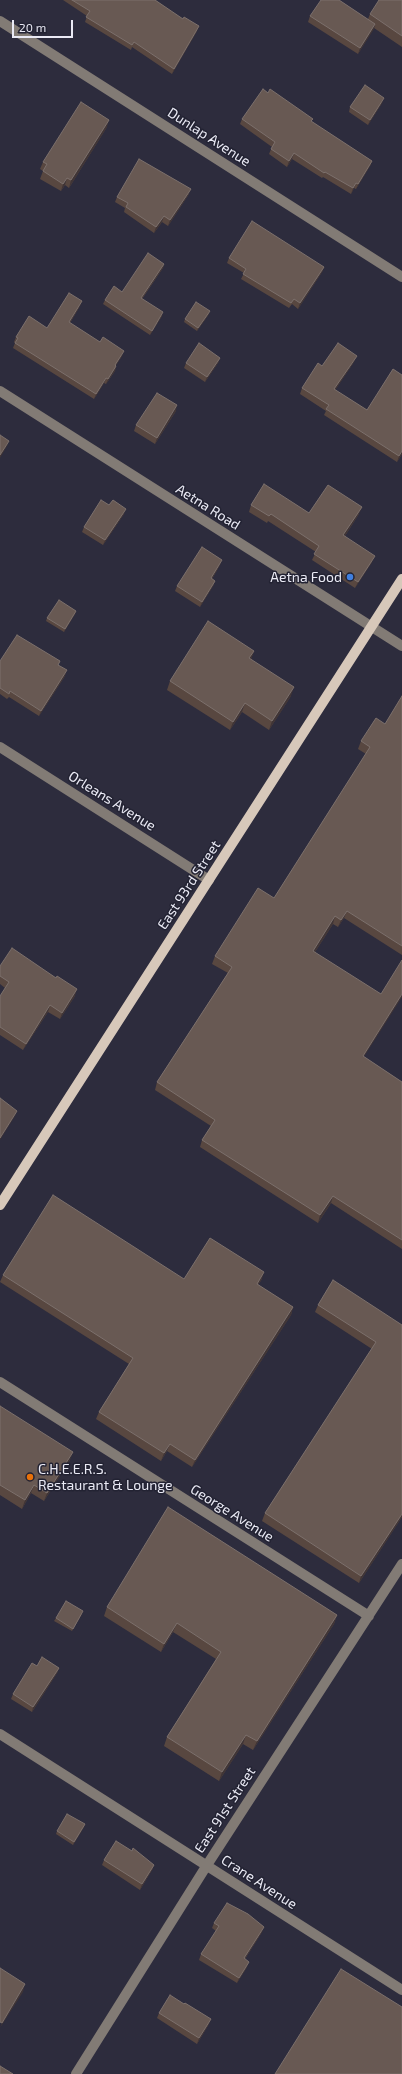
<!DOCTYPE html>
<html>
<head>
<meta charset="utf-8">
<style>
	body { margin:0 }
	#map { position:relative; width:402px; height:2074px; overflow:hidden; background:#2d2c3d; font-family:"Exo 2",sans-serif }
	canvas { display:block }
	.scale { position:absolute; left:12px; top:20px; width:61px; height:18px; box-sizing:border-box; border:2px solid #eaeaf5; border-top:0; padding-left:5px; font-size:12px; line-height:14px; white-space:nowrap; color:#eaeaf5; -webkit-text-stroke:3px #232333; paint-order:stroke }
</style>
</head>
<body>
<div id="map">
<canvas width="402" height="2074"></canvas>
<div class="scale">20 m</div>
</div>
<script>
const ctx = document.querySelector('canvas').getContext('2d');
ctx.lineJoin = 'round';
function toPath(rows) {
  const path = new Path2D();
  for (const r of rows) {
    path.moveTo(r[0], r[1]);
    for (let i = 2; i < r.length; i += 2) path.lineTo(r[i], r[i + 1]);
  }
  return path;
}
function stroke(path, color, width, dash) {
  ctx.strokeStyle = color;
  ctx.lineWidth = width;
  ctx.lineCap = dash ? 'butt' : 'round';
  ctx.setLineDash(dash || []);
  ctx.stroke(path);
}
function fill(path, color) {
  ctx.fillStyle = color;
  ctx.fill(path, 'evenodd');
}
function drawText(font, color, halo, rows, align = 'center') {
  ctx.font = font + ' "Exo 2",sans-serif';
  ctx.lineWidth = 3;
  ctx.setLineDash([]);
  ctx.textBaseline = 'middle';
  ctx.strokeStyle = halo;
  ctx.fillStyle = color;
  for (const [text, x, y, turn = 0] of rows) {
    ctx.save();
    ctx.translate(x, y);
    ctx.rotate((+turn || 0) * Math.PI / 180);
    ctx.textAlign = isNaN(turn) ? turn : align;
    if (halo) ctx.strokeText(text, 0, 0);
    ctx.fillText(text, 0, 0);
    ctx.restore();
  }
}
stroke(toPath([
	[0,21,402,277],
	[0,391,402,646],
	[0,747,209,880],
	[0,1382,369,1616],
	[0,1734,402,1990],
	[76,2074,207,1865,402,1564]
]), '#827b75', 10);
stroke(toPath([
	[0,1205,402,579]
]), '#d7c8ba', 10);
fill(toPath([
	[63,0,155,0,197,31,172,74,132,47,131,50,85,22,87,16],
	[402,0,402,47,374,28,358,54,308,22,310,16,368,19,370,14],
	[382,103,368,125,349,112,350,107],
	[242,119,312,122,372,161,370,166,356,189,354,188,351,194,323,177,322,178,292,159,287,167,269,154,272,147,240,124],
	[107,127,69,188,65,185,61,191,40,179,43,171,40,169,43,162],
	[189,194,168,226,162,222,154,233,124,212,125,208,115,202,117,197],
	[229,258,324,267,322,272,298,309,292,304,289,308,241,279,244,273,227,263],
	[164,264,163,268,142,299,162,316,150,335,103,304,105,300,122,292],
	[80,306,70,323,122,356,116,365,115,371,106,384,104,383,94,399,13,348,15,343,14,342,16,337,47,328],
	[209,314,197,331,184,322,185,319],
	[220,358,218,363,205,382,184,368,186,363],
	[354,362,335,390,367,410,402,375,402,454,397,462,324,415,326,411,300,394,302,388,322,366],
	[176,411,155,444,134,431,136,425],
	[109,505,124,514,103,545,82,532,84,527],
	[251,505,309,513,359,514,345,536,372,562,355,588,312,560,316,552,268,521,267,523,249,512],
	[220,565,212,579,215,581,213,586,200,607,175,591,177,586],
	[76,611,75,614,64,632,46,621,47,618],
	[254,651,251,659,291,696,269,730,242,712,230,730,167,690,170,681],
	[0,661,60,661,58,665,65,676,39,716,9,697,7,699,0,694],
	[402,696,402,955,344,918,338,927,333,924,315,952,364,1057,402,1082,402,1249,331,1203,318,1223,200,1147,202,1140,211,1126,155,1090,157,1082,228,973,212,964,215,956,274,898,366,754,358,749,361,741,385,724],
	[0,966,56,978,75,996,60,1019,48,1012,23,1050,0,1035,0,996,5,988,0,984],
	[3,1275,184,1279,262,1279,258,1285,293,1307,291,1315,192,1467,167,1451,161,1461,96,1419,99,1412,129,1364,0,1282],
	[318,1305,402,1325,402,1517,359,1583,262,1521,265,1513,372,1349,315,1312],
	[0,1406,70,1460,44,1501,31,1493,22,1509,0,1495],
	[107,1607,337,1615,334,1624,253,1750,243,1744,219,1781,164,1746,167,1737,216,1659,173,1632,161,1652,104,1616],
	[82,1614,72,1631,54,1621,56,1618],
	[37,1666,59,1668,57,1673,32,1712,11,1699,13,1694],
	[85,1824,84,1827,73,1845,56,1834,57,1831],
	[104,1860,154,1865,152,1870,140,1890,102,1865],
	[214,1923,262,1932,245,1959,247,1967,237,1983,199,1960,201,1954,216,1931,212,1928],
	[159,2013,209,2024,197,2044,157,2018]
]), '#584740');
fill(toPath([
	[375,24,374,29,358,54,360,48],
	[199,26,197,31,172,74,174,69],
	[384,98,382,103,368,125,370,120],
	[109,120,107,127,69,188,71,180],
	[294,153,292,159,287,167,289,161],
	[372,161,370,166,356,189,358,184],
	[67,178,65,185,61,191,63,184],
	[356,183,354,188,351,194,353,188],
	[191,189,189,194,168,226,170,220],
	[164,216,162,222,154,233,156,227],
	[164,264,163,268,139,302,141,298],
	[324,267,322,272,298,309,300,303],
	[82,301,80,306,67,327,69,322],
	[210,311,209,314,197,331,198,328],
	[163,312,162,316,150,335,152,331],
	[124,351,122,356,113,370,115,365],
	[357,356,354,362,332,395,334,389],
	[220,358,218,363,205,382,207,377],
	[116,366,115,371,106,384,108,379],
	[106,378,104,383,94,399,96,394],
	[177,405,176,411,155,444,157,438],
	[9,441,7,446,0,458,0,455],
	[402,451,402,454,397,462,399,456],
	[362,507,359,514,341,542,343,535],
	[126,509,124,514,103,545,105,540],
	[375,556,372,562,355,588,358,582],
	[222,560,220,565,209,584,211,578],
	[215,581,213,586,200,607,202,602],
	[76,611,75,614,64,632,65,629],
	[254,651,251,660,249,658],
	[67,670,65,676,39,716,41,711],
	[294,687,291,696,269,730,272,721],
	[245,703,242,712,230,730,233,722],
	[347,911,344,918,338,927,341,920],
	[335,916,333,924,311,958,313,951],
	[77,989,75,996,60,1019,62,1013],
	[402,994,402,997,360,1063,363,1056],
	[50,1005,48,1012,23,1050,26,1044],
	[17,1111,15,1116,0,1140,0,1138],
	[333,1196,331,1203,318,1223,320,1215],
	[264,1272,262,1279,254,1291,257,1284],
	[293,1307,291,1315,192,1467,195,1460],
	[170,1444,167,1451,161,1461,164,1453],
	[73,1452,70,1460,44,1501,47,1493],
	[34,1485,31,1493,22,1509,25,1500],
	[402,1514,402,1517,359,1583,361,1576],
	[83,1611,82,1614,72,1631,73,1629],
	[337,1615,334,1624,253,1750,257,1741],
	[177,1623,173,1632,161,1652,164,1644],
	[59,1668,57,1673,32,1712,33,1707],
	[246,1735,243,1744,219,1781,222,1772],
	[85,1824,84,1827,73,1845,74,1842],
	[154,1865,152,1870,140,1890,142,1884],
	[264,1927,262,1932,242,1963,244,1958],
	[249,1962,247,1967,237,1983,239,1978],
	[25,1984,23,1992,0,2028,2,2023],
	[211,2019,209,2024,197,2044,199,2038]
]), '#403536');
const building = toPath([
	[72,0,155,0,183,19,184,17,199,26,174,69,134,42,132,45,86,17,90,11,72,0],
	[321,0,339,0,375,24,360,48,310,16,321,0],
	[379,0,402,0,402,36,370,14,379,0],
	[365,85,384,98,370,120,350,107,365,85],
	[263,89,268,93,270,89,313,119,311,121,372,161,358,184,356,183,353,188,325,172,324,173,294,153,289,161,271,149,275,142,242,119,263,89],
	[81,102,109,120,71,180,67,178,63,184,43,171,47,164,43,162,81,102],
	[139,159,191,189,170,220,164,216,156,227,126,207,128,203,117,197,139,159],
	[252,221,324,267,300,303,294,299,291,303,243,274,246,269,229,258,252,221],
	[148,253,164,264,141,298,163,312,152,331,105,300,114,286,122,292,148,253],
	[69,293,82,301,69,322,100,342,103,337,124,351,115,365,116,366,108,379,106,378,96,394,15,343,18,338,16,337,29,316,47,328,69,293],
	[196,302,210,311,198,328,185,319,196,302],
	[199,343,220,358,207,377,186,363,199,343],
	[338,343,357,356,334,389,367,410,393,369,402,375,402,451,399,456,326,409,329,405,302,388,318,363,322,366,338,343],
	[157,393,177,405,157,438,136,425,157,393],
	[0,435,9,441,0,455,0,435],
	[264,484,309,513,328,485,362,507,343,535,375,556,358,582,314,554,319,546,271,514,269,516,251,505,264,484],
	[101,500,109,505,113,500,126,509,105,540,84,527,101,500],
	[202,547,222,560,211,578,215,581,202,602,177,586,202,547],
	[59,600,76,611,65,629,47,618,59,600],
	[208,621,254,651,249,658,294,687,272,721,245,703,233,722,170,681,208,621],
	[17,635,60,661,58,665,67,670,41,711,10,691,9,694,0,688,0,661,17,635],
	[402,696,402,946,347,911,341,920,335,916,313,951,381,994,402,960,402,994,363,1056,402,1082,402,1240,333,1196,320,1215,202,1140,215,1120,157,1082,232,967,215,956,258,888,274,898,370,747,361,741,376,718,385,724,402,696],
	[12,948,56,978,57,976,77,989,62,1013,50,1005,26,1044,0,1027,0,996,9,982,0,976,0,966,12,948],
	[0,1098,17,1111,0,1138,0,1098],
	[53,1195,184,1279,210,1238,264,1272,257,1284,293,1307,195,1460,170,1444,164,1453,99,1412,133,1358,3,1275,53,1195],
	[333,1280,402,1325,402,1514,361,1576,265,1513,376,1342,318,1305,333,1280],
	[0,1406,73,1452,47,1493,34,1485,25,1500,0,1485,0,1406],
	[168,1507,337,1615,257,1741,246,1735,222,1772,167,1737,221,1652,177,1623,164,1644,107,1607,168,1507],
	[66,1601,83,1611,73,1629,56,1618,66,1601],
	[42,1657,59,1668,33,1707,13,1694,32,1663,37,1666,42,1657],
	[67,1814,85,1824,74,1842,57,1831,67,1814],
	[116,1841,132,1851,133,1848,154,1865,142,1884,104,1860,116,1841],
	[227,1903,248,1914,264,1927,244,1958,249,1962,239,1978,201,1954,219,1926,214,1923,227,1903],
	[0,1968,25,1984,2,2023,0,2022,0,1968],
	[341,1969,402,2007,402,2074,275,2074,341,1969],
	[170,1995,184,2004,185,2003,211,2019,199,2038,159,2013,170,1995],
	[0,2066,13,2074,0,2074,0,2066]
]);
fill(building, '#685953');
stroke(building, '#7c706c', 1);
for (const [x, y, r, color] of [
	[350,577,4,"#3f7fe0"],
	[30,1477,4,"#e8710a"]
]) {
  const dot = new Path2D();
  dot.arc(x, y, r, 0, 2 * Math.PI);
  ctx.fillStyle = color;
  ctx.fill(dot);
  stroke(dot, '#232333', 1.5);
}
drawText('14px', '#eaeaf5', '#232333', [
	["Dunlap Avenue",209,137,33],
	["Aetna Road",208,507,32],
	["Orleans Avenue",112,801,32],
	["East 93rd Street",189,885,-57],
	["George Avenue",232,1513,32],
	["East 91st Street",225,1810,-57],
	["Crane Avenue",259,1882,33]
]);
drawText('14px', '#eaeaf5', '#232333', [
	["Aetna Food",342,577],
	["C.H.E.E.R.S.",38,1469,"left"],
	["Restaurant & Lounge",38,1485,"left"]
], 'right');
</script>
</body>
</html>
